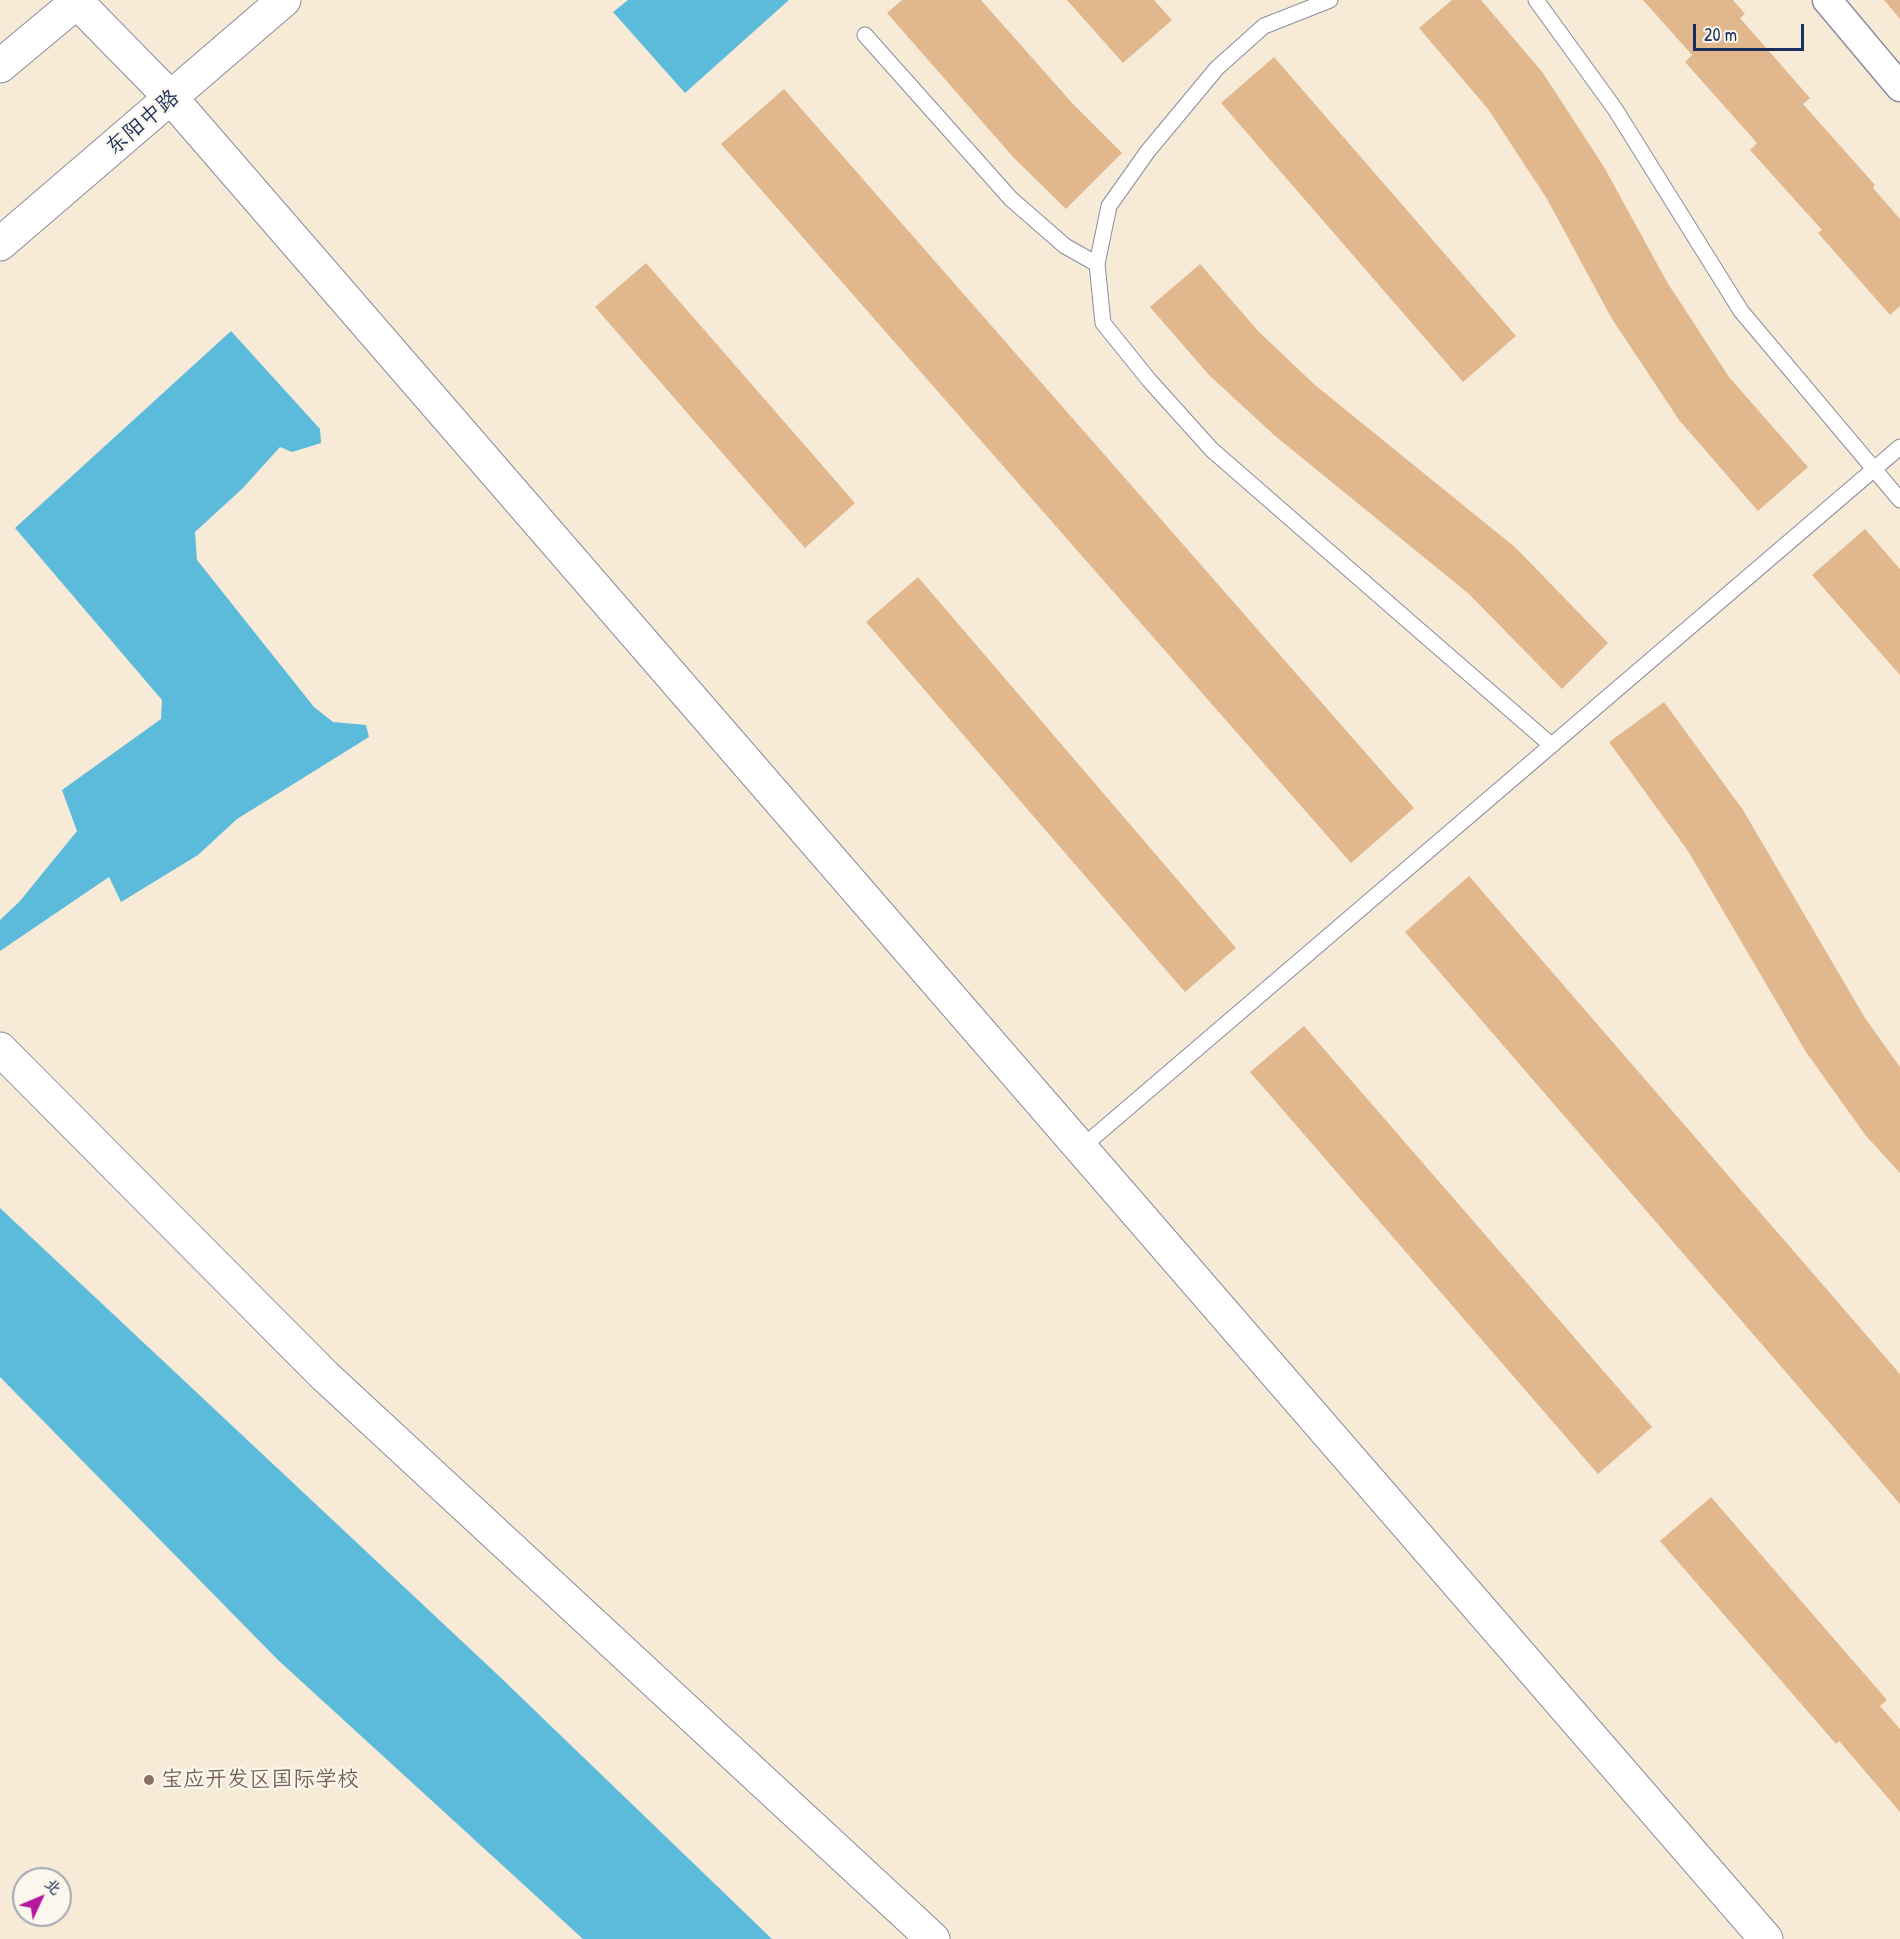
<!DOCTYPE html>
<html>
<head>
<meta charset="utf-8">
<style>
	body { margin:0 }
	#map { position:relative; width:1900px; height:1939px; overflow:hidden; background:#f7ebd8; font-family:"Patrick Hand","LXGW WenKai TC",sans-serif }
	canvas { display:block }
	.north { position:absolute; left:12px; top:1867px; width:60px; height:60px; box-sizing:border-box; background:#fbf7ec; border:2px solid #a1a7b3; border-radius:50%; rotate:46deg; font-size:16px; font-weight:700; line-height:24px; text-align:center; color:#1b2f5e }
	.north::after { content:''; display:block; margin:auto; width:21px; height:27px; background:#b5179e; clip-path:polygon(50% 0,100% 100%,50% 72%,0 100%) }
	.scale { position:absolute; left:1693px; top:24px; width:111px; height:27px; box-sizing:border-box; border:3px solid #1b2f5e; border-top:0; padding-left:8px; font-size:18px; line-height:21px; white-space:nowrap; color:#1b2f5e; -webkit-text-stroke:4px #fbf7ec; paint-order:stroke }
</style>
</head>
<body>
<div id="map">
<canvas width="1900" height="1939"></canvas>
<div class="north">北</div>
<div class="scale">20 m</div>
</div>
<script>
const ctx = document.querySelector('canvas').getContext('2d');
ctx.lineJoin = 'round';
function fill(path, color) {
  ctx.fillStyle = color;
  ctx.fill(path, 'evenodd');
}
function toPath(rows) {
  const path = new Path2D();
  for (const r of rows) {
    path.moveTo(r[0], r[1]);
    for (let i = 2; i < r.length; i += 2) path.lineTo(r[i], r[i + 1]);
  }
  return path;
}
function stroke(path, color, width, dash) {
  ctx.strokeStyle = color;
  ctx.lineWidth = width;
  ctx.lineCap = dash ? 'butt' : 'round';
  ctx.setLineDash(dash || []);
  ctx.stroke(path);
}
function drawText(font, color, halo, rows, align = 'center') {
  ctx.font = font + ' "Patrick Hand","LXGW WenKai TC",sans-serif';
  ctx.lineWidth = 4.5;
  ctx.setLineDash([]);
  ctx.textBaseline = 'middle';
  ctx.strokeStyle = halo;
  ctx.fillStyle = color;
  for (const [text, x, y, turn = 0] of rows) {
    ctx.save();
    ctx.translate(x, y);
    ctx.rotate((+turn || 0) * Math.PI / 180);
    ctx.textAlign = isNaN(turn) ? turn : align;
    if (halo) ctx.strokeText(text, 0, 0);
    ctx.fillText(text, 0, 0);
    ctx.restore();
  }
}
fill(toPath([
	[628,0,789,0,685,93,613,12],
	[231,331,320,429,321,443,292,452,280,447,243,488,195,532,197,560,314,707,333,722,366,725,369,737,237,819,198,855,121,902,109,877,0,951,0,920,20,901,77,831,62,790,161,719,162,700,15,528],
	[0,1208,499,1676,772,1939,583,1939,278,1660,0,1377]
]), '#5cbada');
fill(toPath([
	[902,0,981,0,1073,104,1122,153,1066,209,1013,157,887,13],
	[1067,0,1154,0,1172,20,1123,63],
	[1452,0,1481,0,1543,73,1604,167,1667,282,1729,377,1808,467,1758,511,1679,420,1612,319,1547,199,1488,109,1419,28],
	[1643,0,1733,0,1745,14,1740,18,1810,98,1803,104,1875,185,1873,188,1900,219,1900,306,1890,315,1818,233,1822,230,1750,150,1757,143,1685,62,1692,55],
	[1884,0,1900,0,1900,19],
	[1274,57,1516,336,1463,382,1221,103],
	[784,89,1414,808,1351,863,721,144],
	[646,263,855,503,805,548,595,307],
	[1200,264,1259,332,1315,385,1516,548,1608,643,1562,689,1469,594,1274,435,1209,375,1150,307],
	[1865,529,1900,569,1900,675,1812,575],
	[918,577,1236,948,1185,992,866,622],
	[1664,702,1743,810,1865,1018,1900,1067,1900,1173,1866,1136,1806,1052,1688,851,1609,742],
	[1469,876,1900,1374,1900,1504,1405,932],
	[1304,1026,1652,1427,1598,1474,1250,1072],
	[1711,1497,1887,1700,1880,1706,1900,1729,1900,1812,1839,1741,1836,1744,1660,1541]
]), '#e1b88e');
const lane = toPath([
	[1536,0,1615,109,1741,311,1900,500],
	[865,35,1011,199,1065,246,1097,264,1103,323,1149,380,1212,450,1551,745],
	[1097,264,1109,206,1148,151,1217,68,1264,26,1330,0],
	[1081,1148,1900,447]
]);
const street = toPath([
	[1827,0,1900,87]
]);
const secondary = toPath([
	[75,0,172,99,1766,1939],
	[0,66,79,0],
	[0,244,284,0],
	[0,1049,325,1376,933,1939]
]);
stroke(lane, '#898d9b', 17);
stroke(street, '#898d9b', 31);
stroke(secondary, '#898d9b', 35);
stroke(lane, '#fff', 15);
stroke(street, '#fff', 28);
stroke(secondary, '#fff', 33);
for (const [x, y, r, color] of [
	[149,1780,6,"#8d6e63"]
]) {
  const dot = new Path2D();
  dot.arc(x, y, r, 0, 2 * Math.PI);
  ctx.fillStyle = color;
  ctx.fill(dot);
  stroke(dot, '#fbf7ec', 2);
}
drawText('22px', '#1b2f5e', '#fbf7ec', [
	["东阳中路",143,123,-40]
]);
drawText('22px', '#785e54', '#fbf7ec', [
	["宝应开发区国际学校",161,1780]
], 'left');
</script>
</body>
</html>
